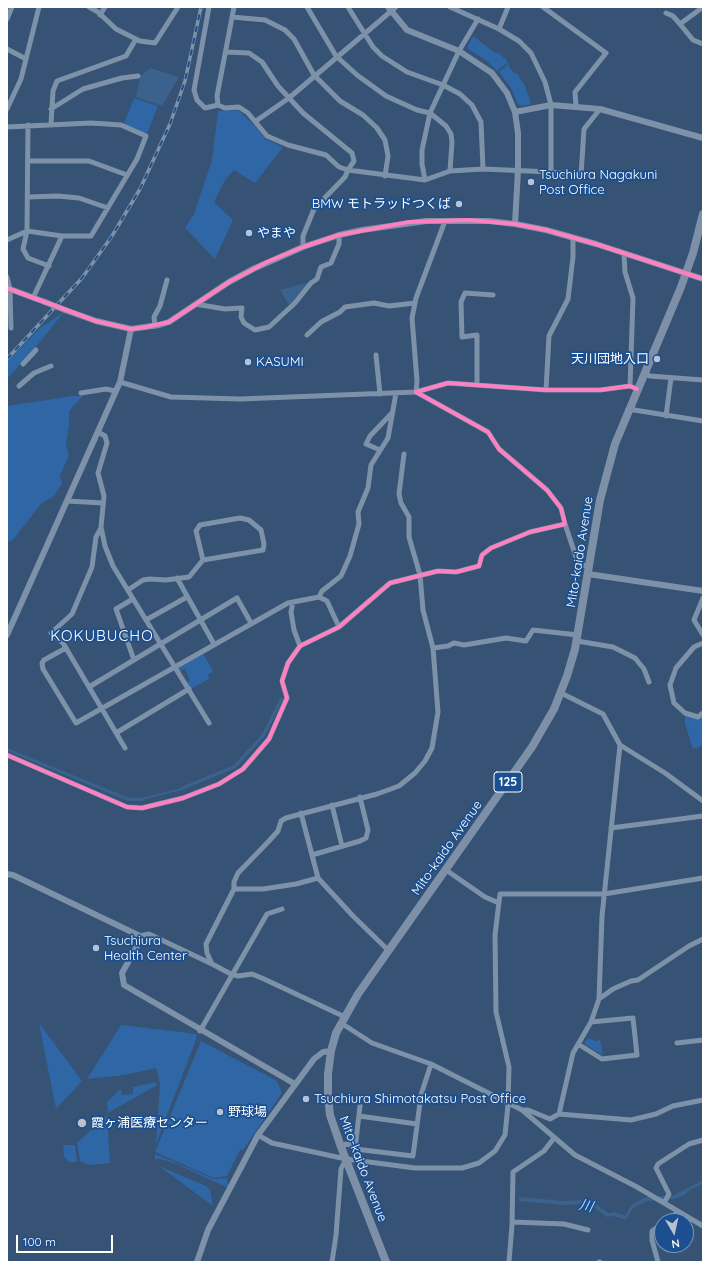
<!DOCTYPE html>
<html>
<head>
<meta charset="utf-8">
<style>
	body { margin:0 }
	#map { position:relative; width:710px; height:1269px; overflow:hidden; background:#365274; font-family:Quicksand,sans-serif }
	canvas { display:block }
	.frame { position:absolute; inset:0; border:8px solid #fff; pointer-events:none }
	.north { position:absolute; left:654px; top:1213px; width:40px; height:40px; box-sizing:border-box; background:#1b4f8f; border:1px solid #7695bc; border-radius:50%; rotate:171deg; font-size:11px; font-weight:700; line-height:16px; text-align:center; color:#fff }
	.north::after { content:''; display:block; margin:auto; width:14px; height:18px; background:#b9c2ce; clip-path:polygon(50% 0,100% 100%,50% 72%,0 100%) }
	.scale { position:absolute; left:16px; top:1235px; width:97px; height:18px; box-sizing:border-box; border:2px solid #fff; border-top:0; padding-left:5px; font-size:12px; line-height:14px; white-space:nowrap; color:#fff; -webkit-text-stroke:3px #1b4f8f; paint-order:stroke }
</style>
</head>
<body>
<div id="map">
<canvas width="710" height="1269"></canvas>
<div class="frame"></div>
<div class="north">N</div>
<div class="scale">100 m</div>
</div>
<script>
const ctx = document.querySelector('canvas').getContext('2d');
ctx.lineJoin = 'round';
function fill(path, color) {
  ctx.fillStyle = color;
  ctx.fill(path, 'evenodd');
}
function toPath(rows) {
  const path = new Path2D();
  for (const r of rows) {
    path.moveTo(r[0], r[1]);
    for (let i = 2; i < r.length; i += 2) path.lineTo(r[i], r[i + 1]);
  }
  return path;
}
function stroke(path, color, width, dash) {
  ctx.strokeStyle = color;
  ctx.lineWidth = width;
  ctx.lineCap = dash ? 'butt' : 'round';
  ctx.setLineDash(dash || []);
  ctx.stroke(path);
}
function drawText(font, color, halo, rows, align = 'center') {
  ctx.font = font + ' Quicksand,"Noto Sans JP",sans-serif';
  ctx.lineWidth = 3.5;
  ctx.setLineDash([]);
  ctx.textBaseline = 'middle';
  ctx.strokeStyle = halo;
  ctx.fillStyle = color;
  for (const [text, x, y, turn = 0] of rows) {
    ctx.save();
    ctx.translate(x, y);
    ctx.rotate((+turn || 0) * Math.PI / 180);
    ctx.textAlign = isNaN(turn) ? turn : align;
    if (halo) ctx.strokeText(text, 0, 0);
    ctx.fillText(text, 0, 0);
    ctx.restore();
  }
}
fill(toPath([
	[473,36,495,53,499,53,507,61,510,68,514,73,517,73,525,86,531,104,522,106,518,104,511,88,499,72,508,64,507,63,497,71,486,60,468,49,468,46],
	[134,98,158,106,147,134,125,126,124,123],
	[238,110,256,127,265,139,283,147,255,183,234,170,225,180,214,202,233,220,215,259,185,228,194,214,212,160,218,111],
	[64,312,35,348,7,379,7,362,41,327],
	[73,396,83,396,69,411,69,426,66,445,69,456,60,475,62,483,54,496,41,504,12,541,7,542,7,406],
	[202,652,213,671,208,675,209,679,191,689,186,682,190,680,185,669,180,671,178,667],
	[685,713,698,717,703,714,703,745,693,749,685,724],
	[39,1023,82,1081,56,1109],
	[121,1025,197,1034,196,1040,156,1144,160,1084,156,1068,125,1075,87,1079],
	[588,1038,595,1041,600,1040,603,1055,584,1044],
	[201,1041,277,1081,282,1093,243,1150,240,1150,227,1176,214,1178,155,1152],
	[156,1082,157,1085,108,1113,107,1102,121,1089,122,1095,133,1094,133,1087],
	[107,1115,110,1163,89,1165,80,1161,77,1143],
	[63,1145,75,1145,77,1162,68,1162,64,1156],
	[155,1154,214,1179,227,1178,228,1188,179,1165,161,1159,155,1159],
	[159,1166,206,1186,210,1190,213,1206]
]), '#2f66a5');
fill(toPath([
	[150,68,179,77,162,106,136,97,140,77],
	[309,282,294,302,289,305,280,290],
	[281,697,284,698,265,736,236,768,182,790,181,787,234,765,262,734],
	[7,748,129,798,143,798,143,801,128,801,7,751],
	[703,1180,703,1184,688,1191,685,1195,675,1199,647,1201,633,1208,626,1220,614,1216,607,1217,592,1206,579,1204,564,1205,519,1201,519,1197,564,1201,580,1200,594,1202,608,1213,615,1212,625,1216,631,1205,646,1197,674,1195]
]), '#3b618d');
stroke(toPath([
	[142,799,182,789]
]), '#3b618d', 2);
stroke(toPath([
	[89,7,98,12,116,29,140,41,155,43,178,7],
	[209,7,194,90,197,100,205,108,218,105],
	[307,7,336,56,357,75,386,96,417,110,430,113,446,126,451,134,452,142,450,171],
	[348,7,373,47,382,56,407,72,443,85,460,94,472,105,481,122,483,169],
	[450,7,499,29,519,41,531,53,545,82,551,105,551,172],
	[543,7,606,53,575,92,576,106],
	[666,13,673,16,680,24,693,40,703,44],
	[100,15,105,7],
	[232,17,265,20,285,30,294,39,314,75,340,101,363,115,377,128,385,140,388,156,385,176],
	[7,19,12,7],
	[680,24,703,7],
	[499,29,508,7],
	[7,49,26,59],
	[226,52,249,53,262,62,278,86,303,113,352,153,354,161,348,170,339,167,326,155,288,145,267,136,248,113,239,107,225,108,218,105,217,96,234,7],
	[7,109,21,79,39,7],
	[51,109,83,89,122,78,138,76],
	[256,121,289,98,396,7],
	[51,124,53,91,57,81,126,56,136,39],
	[28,125,27,231,23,249,28,258,49,266],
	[7,127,91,123,121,125,146,136,137,159,91,236,62,236,27,231,7,240],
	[29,161,89,161,127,175],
	[425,180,422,164,422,150,430,113,459,51,478,19],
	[28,197,58,196,79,198,108,208],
	[303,247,303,236,314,209,345,177,348,170,425,180,450,171,483,169,551,172,581,175,584,129,600,109],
	[624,254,625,272,633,298,630,386],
	[7,277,10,289,11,328],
	[33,298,62,236],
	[195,304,225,309,242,308,241,317,244,323,255,330,269,327,295,303,311,283,317,279,321,267,331,263,339,244,339,235],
	[155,326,154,317,160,306,167,280],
	[307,335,321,322,340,312,345,307,374,303,389,306,415,303],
	[376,355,380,394],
	[23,364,36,350],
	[644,373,650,376,703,380],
	[120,382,171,397,240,399,416,392,417,381,412,318,416,298,445,221],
	[477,385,477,335,462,337,461,302,465,293,493,295],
	[19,386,34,373,51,366],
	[546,390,549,336,568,299,573,257,573,238],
	[81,393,106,389,115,391],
	[628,409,703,421],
	[666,416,671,378],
	[98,432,105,436,107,443,98,473,104,496,101,527,105,546,113,566,209,723],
	[380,450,366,444,370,436,391,414],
	[67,501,103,503],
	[565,524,576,557,583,565,589,567],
	[101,528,96,537,92,567,72,614,51,633,63,643,125,748],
	[177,578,214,644],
	[128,590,143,580,150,579,166,580,189,577,203,560,196,531,200,525,240,518,249,520,261,530,264,544,263,550,203,560],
	[319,597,322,591,341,576,350,556,359,524,358,512,368,488,371,465,388,438,396,393],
	[703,598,694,620,703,635],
	[133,599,116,609,134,660],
	[293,602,291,612,294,630,300,646],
	[146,620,187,597],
	[577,641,613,647,635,658,644,669,649,682],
	[703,643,694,647,676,668,670,685,674,703,685,713,698,717,703,713],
	[66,648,44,660,42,663,43,669,76,723,288,603,319,597,327,601,339,627],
	[433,648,448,646,454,643,464,645,506,638,526,641,533,630,578,635],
	[89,687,237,598,251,623],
	[116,733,189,689],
	[620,745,665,773,703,801],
	[7,755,127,807,142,808,183,798,219,784,243,769,269,739,287,698,282,681,288,663,300,646,339,627,390,583,438,571,456,572,479,566,482,555,491,548,530,532,565,524,561,508,547,490,499,449,488,432,416,392,448,383,546,390,600,390,630,386,637,389],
	[332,805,342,846],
	[301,813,318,878],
	[611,828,703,816],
	[312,855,360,841,366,838,368,830,360,797],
	[446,870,485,897,499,903],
	[234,889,234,882,238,873,269,841,278,831,281,821,286,818,377,794,399,786,415,773,425,761,432,748,438,712,433,648,423,610,420,575,409,537,409,517,401,503,399,494,404,454],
	[140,936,149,934,212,964,207,953,206,944,234,889,263,889,296,884,318,878,353,916,389,951],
	[212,964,231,974,238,976,252,974,264,979,345,1017],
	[599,999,613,989,631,981,638,980,689,946,703,939],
	[341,1023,372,1043,431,1064,522,1110,575,1155,637,1187,703,1226],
	[200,1031,267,914,282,909],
	[677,1043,703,1040],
	[578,1044,602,1059,637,1055,633,1018,591,1022],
	[360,1106,355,1149,413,1156,421,1095,431,1064],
	[522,1110,528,1110,550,1119,559,1114,631,1120,656,1114,673,1106,703,1100],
	[559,1114,573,1053,591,1022,599,999,602,916,620,745,603,714,561,693],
	[359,1116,417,1124],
	[258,1135,272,1143,346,1159,415,1168,462,1168,479,1163,495,1151,505,1135,508,1105,509,1067,496,1012,495,935,500,894,604,894,703,878],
	[341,1147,346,1144,355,1146],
	[664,1203,669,1194,656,1168,658,1164,689,1144,703,1140],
	[666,1221,678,1212],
	[513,1222,564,1224,588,1230],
	[332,1262,336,1235,341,1169,346,1159],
	[509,1262,512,1225,513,1172,544,1151,554,1138],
	[599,1262,600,1262],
	[658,1262,652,1240,652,1231,662,1224]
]), '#7d92a8', 5);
stroke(toPath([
	[388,7,407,30,459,51,492,73,507,93,515,112,518,133,518,170,515,224],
	[515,112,551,105,600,109,703,138],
	[7,288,45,302],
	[65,310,96,321,131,329,159,325,169,322,229,282,253,269,303,247,339,235,362,230,426,221,489,221,515,224,546,230,596,244,703,279],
	[588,574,703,591],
	[7,635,120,382,131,329],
	[7,874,13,875,140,936,140,941,122,973,124,985,295,1084],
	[197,1262,208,1230,258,1135,314,1059,323,1052,331,1051]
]), '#7d92a8', 6);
stroke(toPath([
	[386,1262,341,1147,330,1115,328,1096,328,1074,331,1051,336,1033,358,994,532,747,554,709,567,676,575,649,600,500,615,444,681,287,693,253,703,214]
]), '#7e90a7', 8);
const rail = toPath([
	[7,359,82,278,112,236,140,189,170,124,185,81,201,7]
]);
stroke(rail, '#7e92a7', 3.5);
stroke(rail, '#1b4f8f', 2, [6]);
stroke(toPath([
	[45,302,65,310]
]), '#7d92a8', 6);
stroke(toPath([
	[7,288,96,321,131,329,146,327,169,322,229,282,267,262,303,247,339,235,409,222,469,220,515,224,546,230,596,244,703,279],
	[7,755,127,807,142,808,183,798,219,784,243,769,269,739,287,698,282,681,288,663,300,646,339,627,390,583,438,571,456,572,479,566,482,555,491,548,530,532,565,524,561,508,547,490,499,449,488,432,416,392,448,383,546,390,600,390,630,386,637,389]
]), '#ff80c0', 4);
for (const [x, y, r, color] of [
	[531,182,4,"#b9c2ce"],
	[459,204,4,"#b9c2ce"],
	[249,233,4,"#b9c2ce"],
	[657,359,4,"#b9c2ce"],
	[248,362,4,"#b9c2ce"],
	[96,948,4,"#b9c2ce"],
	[306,1099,4,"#b9c2ce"],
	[220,1112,4,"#b9c2ce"],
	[82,1123,5,"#b9c2ce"]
]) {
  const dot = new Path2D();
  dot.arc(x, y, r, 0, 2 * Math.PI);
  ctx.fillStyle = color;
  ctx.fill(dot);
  stroke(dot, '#1b4f8f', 1.5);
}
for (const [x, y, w] of [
	[508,782,28]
]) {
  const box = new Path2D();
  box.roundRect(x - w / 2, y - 10, w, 20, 3);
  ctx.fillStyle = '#1b4f8f';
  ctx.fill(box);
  stroke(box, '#fff', 1);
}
drawText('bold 12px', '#fff', null, [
	["125",508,782]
]);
drawText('13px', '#fff', '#1b4f8f', [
	["Tsuchiura Nagakuni",539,175],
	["Post Office",539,190],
	["BMW モトラッドつくば",451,204,"right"],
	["やまや",257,233],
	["天川団地入口",649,359,"right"],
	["KASUMI",256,362],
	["Tsuchiura",104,941],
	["Health Center",104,956],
	["Tsuchiura Shimotakatsu Post Office",314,1099],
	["野球場",228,1112],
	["霞ヶ浦医療センター",91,1123]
], 'left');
drawText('13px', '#fff', '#1b4f8f', [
	["Mito-kaido Avenue",580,552,-81],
	["Mito-kaido Avenue",447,848,-55],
	["Mito-kaido Avenue",363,1169,69]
]);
drawText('italic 14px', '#b5d3f5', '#1b4f8f', [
	["川",586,1206,12]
]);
ctx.letterSpacing = '1px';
drawText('15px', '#fff', '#1b4f8f', [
	["KOKUBUCHO",102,636]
]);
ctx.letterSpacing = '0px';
</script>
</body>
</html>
